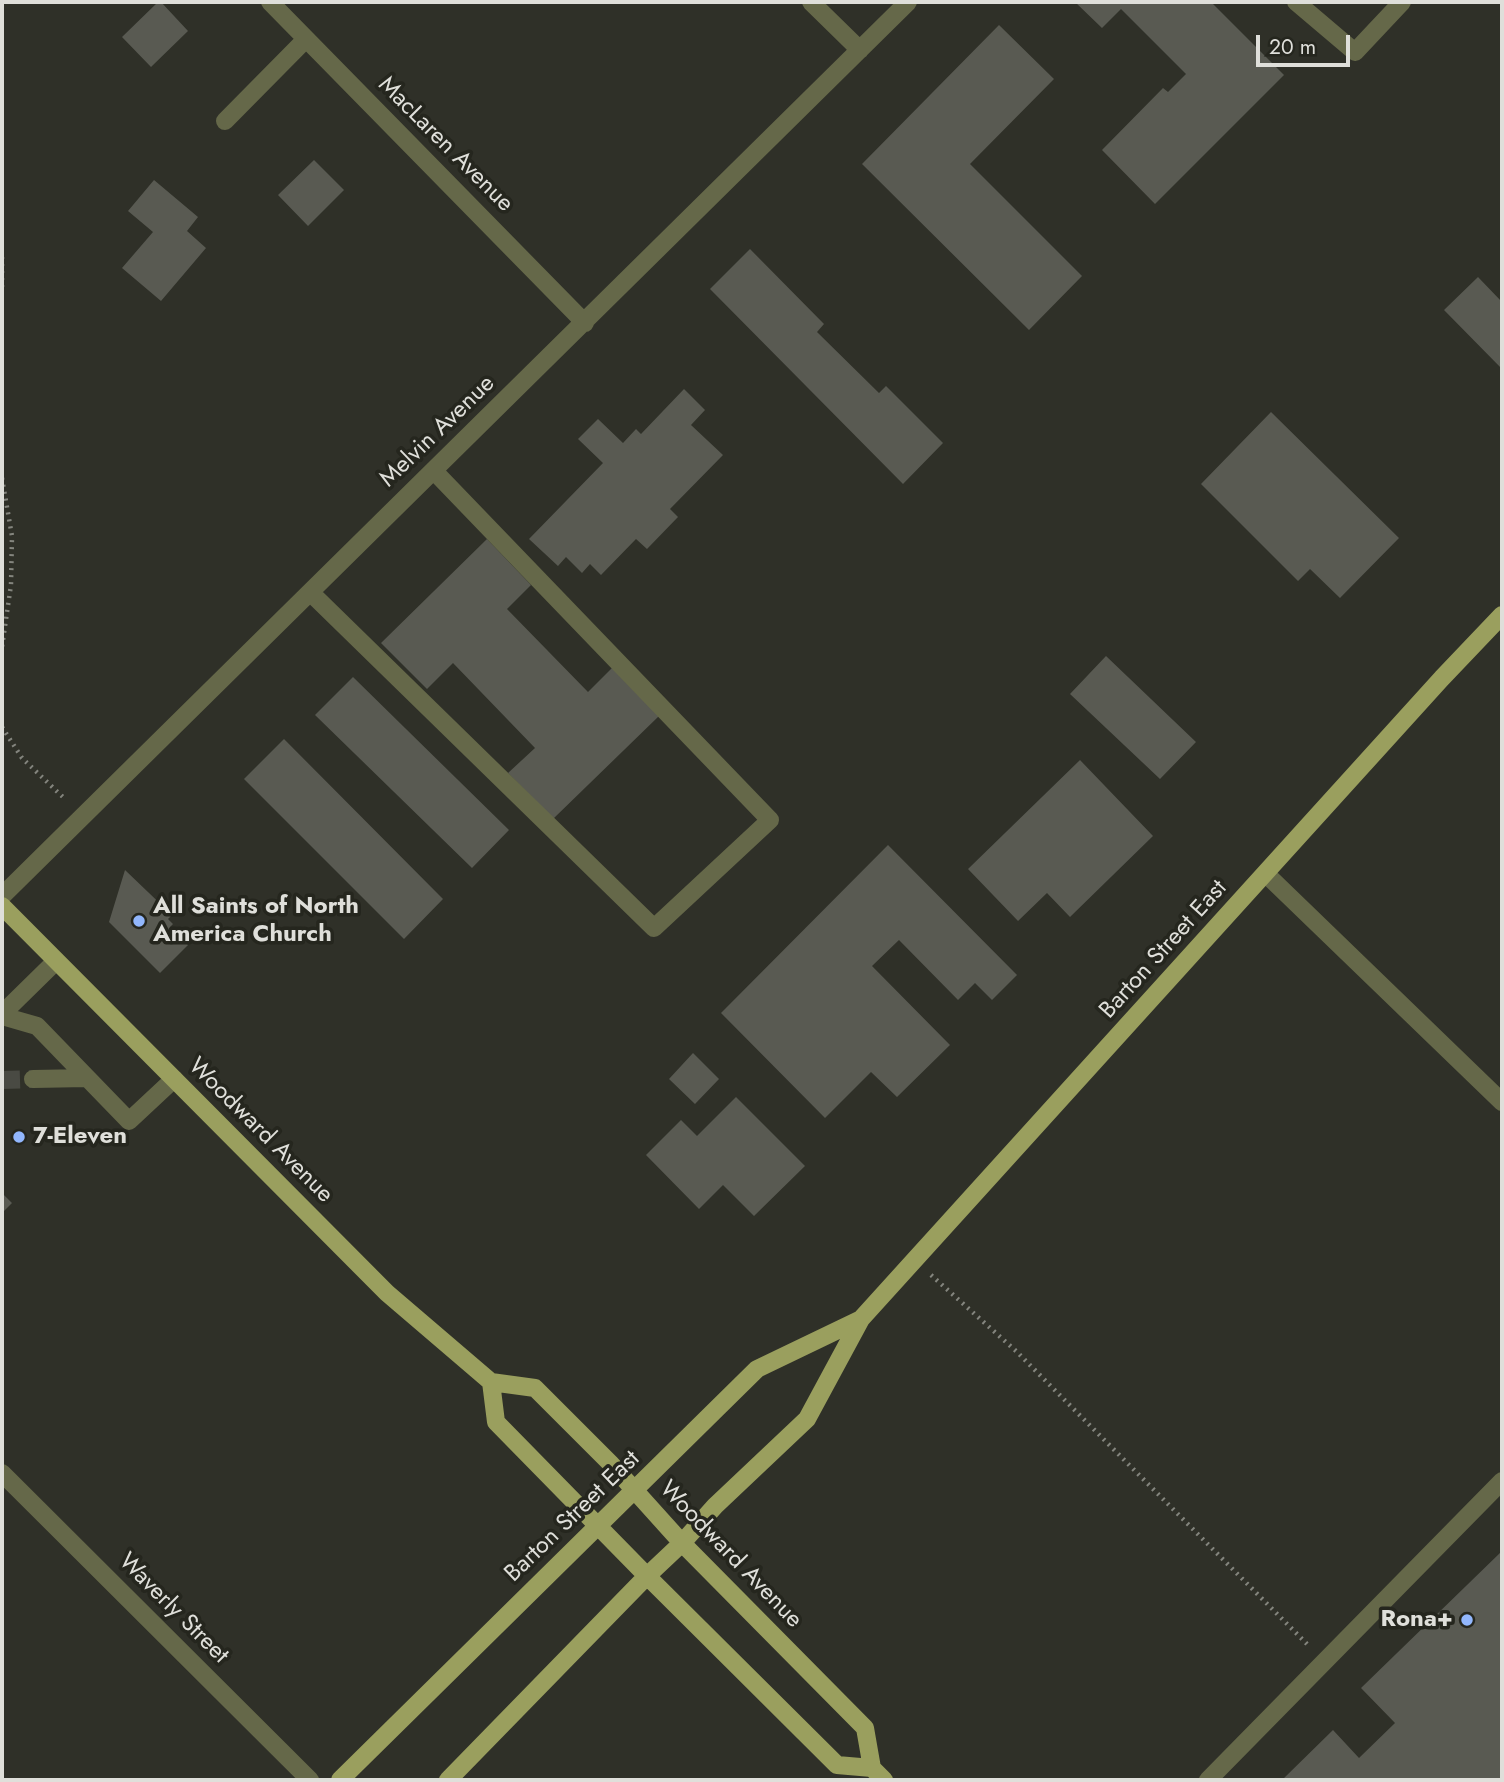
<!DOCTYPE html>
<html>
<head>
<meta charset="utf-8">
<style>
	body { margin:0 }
	#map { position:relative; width:1504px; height:1782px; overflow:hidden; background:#2f3028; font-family:Jost,sans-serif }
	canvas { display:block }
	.frame { position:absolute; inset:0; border:4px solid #dfdfda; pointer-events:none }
	.scale { position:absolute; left:1256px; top:35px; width:94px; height:32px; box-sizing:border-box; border:4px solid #dfdfda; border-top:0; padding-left:9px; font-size:21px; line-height:24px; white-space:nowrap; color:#dfdfda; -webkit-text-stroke:5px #25261e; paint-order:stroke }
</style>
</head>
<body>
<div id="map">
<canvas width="1504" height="1782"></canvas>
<div class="frame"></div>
<div class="scale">20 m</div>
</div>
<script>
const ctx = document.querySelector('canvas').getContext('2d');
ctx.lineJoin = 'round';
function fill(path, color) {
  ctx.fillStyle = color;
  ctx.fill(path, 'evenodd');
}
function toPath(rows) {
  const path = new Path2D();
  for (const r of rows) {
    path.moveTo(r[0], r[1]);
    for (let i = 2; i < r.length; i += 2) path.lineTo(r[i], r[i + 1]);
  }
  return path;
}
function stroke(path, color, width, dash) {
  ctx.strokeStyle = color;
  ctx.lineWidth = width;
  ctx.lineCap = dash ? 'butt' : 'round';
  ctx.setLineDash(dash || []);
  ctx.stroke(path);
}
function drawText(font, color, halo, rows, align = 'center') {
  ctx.font = font + ' Jost,sans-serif';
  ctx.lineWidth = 7;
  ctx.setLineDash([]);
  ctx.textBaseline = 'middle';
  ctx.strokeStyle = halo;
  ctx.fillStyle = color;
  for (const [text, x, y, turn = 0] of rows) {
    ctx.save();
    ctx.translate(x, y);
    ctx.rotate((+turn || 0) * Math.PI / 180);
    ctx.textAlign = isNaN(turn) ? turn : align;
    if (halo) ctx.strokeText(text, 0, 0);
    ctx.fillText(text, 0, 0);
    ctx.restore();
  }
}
fill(toPath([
	[158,2,161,2,188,31,151,67,122,37],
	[1075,2,1211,2,1284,75,1155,204,1102,150,1163,88,1168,92,1186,74,1121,9,1102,28],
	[999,25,1054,79,970,164,1082,276,1029,330,862,164],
	[314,160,344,190,308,226,278,195],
	[154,180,198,217,187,231,206,248,161,301,122,268,153,232,128,211],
	[750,249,824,324,817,332,879,393,886,386,943,443,903,484,710,289],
	[1478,277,1502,302,1502,369,1444,310],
	[684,389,705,410,691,425,723,455,670,509,678,517,647,549,636,539,601,575,590,564,582,573,566,557,558,566,529,539,603,463,578,439,598,419,623,443,636,429,641,434],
	[1271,412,1399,538,1340,598,1310,569,1298,581,1201,484],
	[487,539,531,585,507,609,588,692,612,668,659,716,553,819,508,773,535,748,453,663,427,689,381,643],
	[1106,656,1196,742,1160,779,1070,694],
	[353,677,509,830,472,868,315,715],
	[284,739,443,899,404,939,244,779],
	[1080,760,1153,836,1070,917,1047,893,1018,921,968,869],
	[888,845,1017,975,992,1000,975,983,958,1000,899,940,872,966,950,1045,897,1097,871,1072,825,1118,721,1013],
	[125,870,172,915,168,919,173,924,170,927,188,945,160,973,109,922],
	[693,1053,719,1079,695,1104,669,1079],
	[736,1097,805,1166,754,1216,723,1185,699,1209,646,1155,681,1120,697,1136],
	[2,1193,12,1203,2,1213],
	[1502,1551,1502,1780,1282,1780,1333,1730,1359,1758,1395,1723,1361,1688]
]), '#595a52');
stroke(toPath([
	[2,1080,33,1079]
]), '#494a43', 18, [18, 9]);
stroke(toPath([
	[2,257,2,288],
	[2,478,12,536,11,585,2,647],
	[2,727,22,758,66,800],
	[931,1275,1016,1351,1309,1646]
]), '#84857e', 4.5, [2, 5]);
stroke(toPath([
	[270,2,585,323],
	[811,2,860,50],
	[1296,2,1355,52,1402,2],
	[225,121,306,39],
	[310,592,654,928,770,820,434,471],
	[1266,874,1502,1102],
	[2,896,908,2],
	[2,1014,56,961],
	[2,1016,37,1026,129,1121,174,1079],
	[33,1079,87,1078],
	[2,1473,310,1780],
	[1208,1780,1502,1481]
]), '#656849', 18);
stroke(toPath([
	[2,906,387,1293,491,1382,535,1388,610,1463,682,1543,865,1728,872,1768,884,1780],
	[491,1382,496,1422,647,1576,837,1765,872,1768],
	[340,1780,757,1369,861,1319],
	[448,1780,647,1576,682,1543,715,1506,807,1419,861,1319,1442,678,1502,615]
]), '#9a9f5e', 18);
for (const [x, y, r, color] of [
	[139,921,7,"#92b7fd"],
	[19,1137,7,"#92b7fd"],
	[1467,1620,7,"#92b7fd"]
]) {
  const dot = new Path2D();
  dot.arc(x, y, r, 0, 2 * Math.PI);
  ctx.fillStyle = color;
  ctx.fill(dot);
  stroke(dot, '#25261e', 2.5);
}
drawText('24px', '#dfdfda', '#25261e', [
	["MacLaren Avenue",445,145,45],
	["Melvin Avenue",438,432,-44],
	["Barton Street East",1164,950,-48],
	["Woodward Avenue",260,1131,45],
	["Barton Street East",573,1517,-44],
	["Woodward Avenue",730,1555,46],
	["Waverly Street",173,1609,45]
]);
drawText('bold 24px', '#dfdfda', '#25261e', [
	["All Saints of North",153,907],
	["America Church",153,935],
	["7-Eleven",33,1137],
	["Rona+",1453,1620,"right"]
], 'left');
</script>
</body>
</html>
